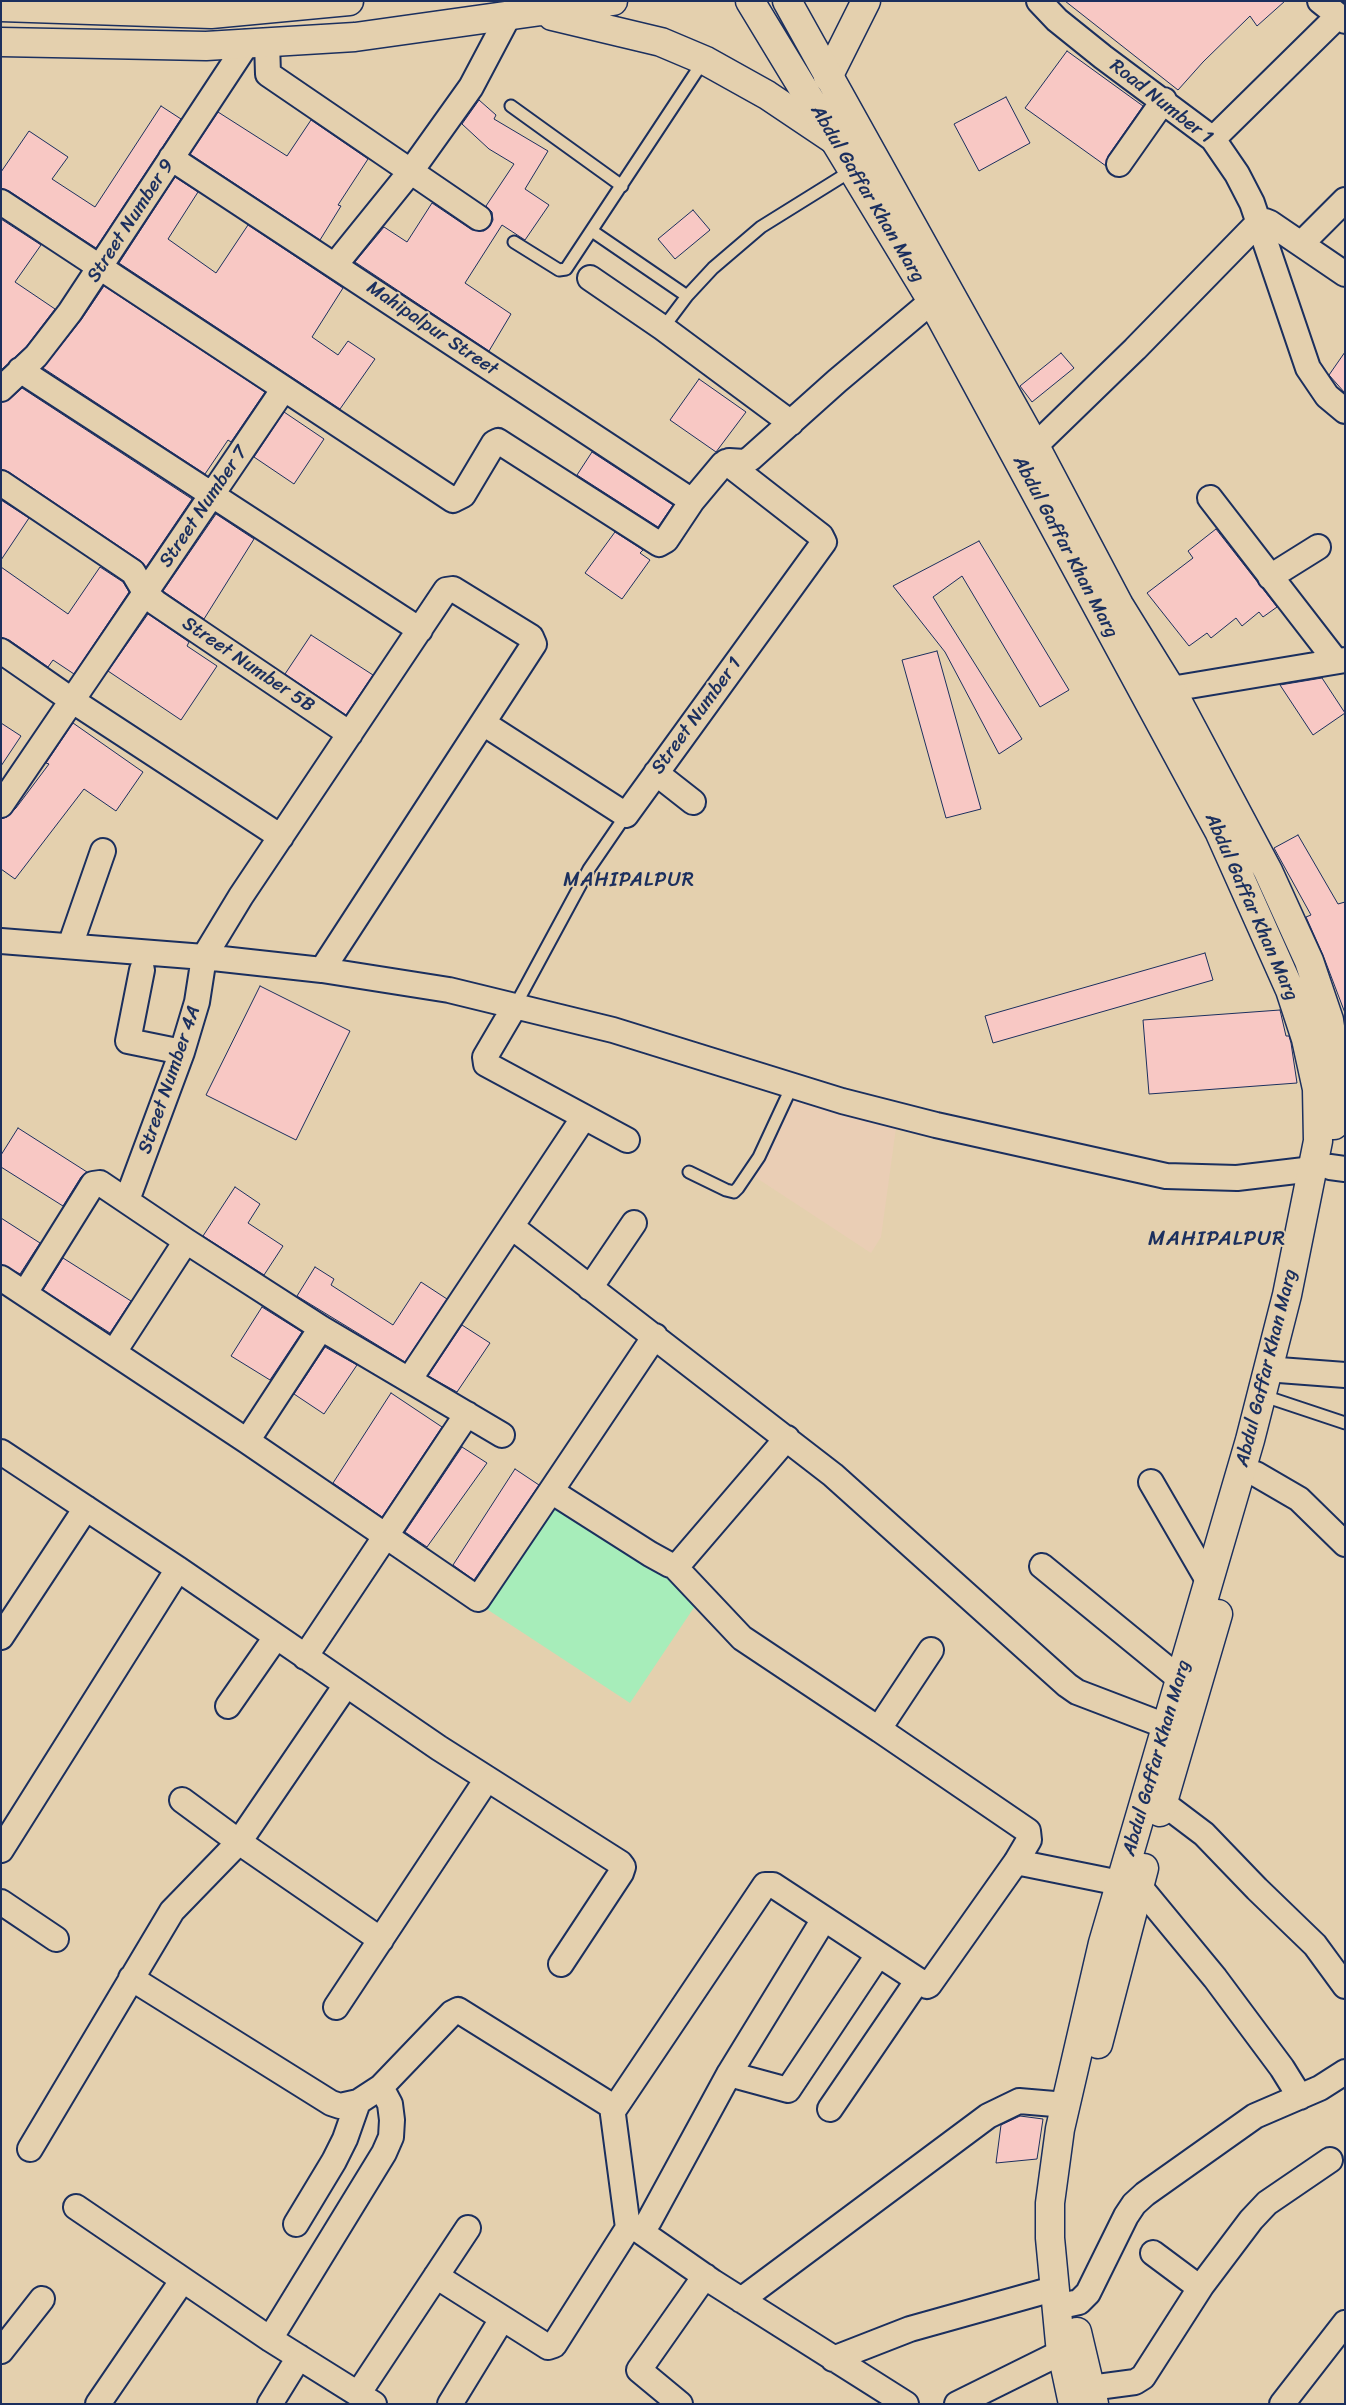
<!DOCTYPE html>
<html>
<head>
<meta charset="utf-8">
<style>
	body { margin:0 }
	#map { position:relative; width:1346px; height:2405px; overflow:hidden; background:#e4d0ae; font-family:Sriracha,sans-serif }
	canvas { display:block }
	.frame { position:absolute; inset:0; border:2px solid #1b2f5e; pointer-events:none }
</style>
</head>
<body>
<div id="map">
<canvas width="1346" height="2405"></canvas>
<div class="frame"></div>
</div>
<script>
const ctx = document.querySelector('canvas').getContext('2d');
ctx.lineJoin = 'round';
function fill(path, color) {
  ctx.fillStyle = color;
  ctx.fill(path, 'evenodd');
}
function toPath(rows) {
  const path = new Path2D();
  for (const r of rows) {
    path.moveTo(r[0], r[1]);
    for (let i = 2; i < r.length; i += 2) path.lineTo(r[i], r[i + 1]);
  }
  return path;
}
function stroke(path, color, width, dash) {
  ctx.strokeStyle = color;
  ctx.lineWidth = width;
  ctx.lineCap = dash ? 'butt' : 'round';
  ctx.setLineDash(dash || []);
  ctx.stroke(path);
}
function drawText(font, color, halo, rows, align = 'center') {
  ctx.font = font + ' Sriracha,sans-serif';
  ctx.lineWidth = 4;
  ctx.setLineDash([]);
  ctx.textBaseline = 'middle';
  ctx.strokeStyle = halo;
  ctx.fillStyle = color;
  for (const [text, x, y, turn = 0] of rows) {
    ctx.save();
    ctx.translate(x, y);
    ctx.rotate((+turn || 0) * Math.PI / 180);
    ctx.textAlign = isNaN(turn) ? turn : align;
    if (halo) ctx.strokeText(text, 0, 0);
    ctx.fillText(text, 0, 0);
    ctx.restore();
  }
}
fill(toPath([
	[794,1090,867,1121,896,1128,881,1237,871,1253,752,1175]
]), '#eaceb5');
fill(toPath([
	[551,1491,703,1594,630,1703,479,1604]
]), '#a7edba');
const building = toPath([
	[1065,1,1285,1,1257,26,1250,16,1203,62,1178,90,1065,1],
	[1067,51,1143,106,1108,156,1106,166,1025,108,1067,51],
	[1006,97,1030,143,979,171,954,124,1006,97],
	[479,100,496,115,494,119,548,151,525,189,549,205,525,240,502,225,465,283,511,314,489,351,355,262,384,227,407,242,432,203,472,230,484,231,490,226,493,220,492,212,486,206,514,164,489,149,462,124,479,100],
	[161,106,181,119,96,248,9,191,1,188,1,172,29,131,68,157,52,179,95,207,161,106],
	[218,112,287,156,311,120,368,159,338,205,341,206,320,240,190,154,218,112],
	[175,177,198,192,168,239,216,273,248,225,343,288,312,337,338,355,348,341,375,359,340,409,119,263,175,177],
	[693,210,710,230,675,259,658,239,693,210],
	[1,219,41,245,15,282,55,309,26,347,1,370,1,219],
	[104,286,265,392,231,442,228,440,205,474,43,368,81,320,104,286],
	[1345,352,1345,393,1329,375,1345,352],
	[1061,353,1074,368,1032,402,1020,386,1061,353],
	[699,379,746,412,716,452,670,420,699,379],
	[22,388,192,499,146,567,141,561,9,472,1,469,1,402,10,399,22,388],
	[284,412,324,439,294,484,254,457,284,412],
	[592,452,673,505,658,527,577,475,592,452],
	[1,500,29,518,1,560,1,500],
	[216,514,254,539,204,619,163,591,216,514],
	[1216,529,1277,607,1263,617,1259,612,1242,626,1236,618,1211,638,1207,633,1189,646,1147,593,1193,558,1188,551,1216,529],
	[615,532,643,550,640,553,650,560,622,599,585,573,615,532],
	[979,541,1069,690,1040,707,962,576,933,597,1022,739,999,754,945,652,893,586,979,541],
	[1,567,68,614,100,567,123,582,129,592,74,674,53,660,48,667,9,640,1,637,1,567],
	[148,614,189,642,187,646,217,666,181,720,108,671,148,614],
	[311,635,373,675,346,715,285,674,311,635],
	[937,651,981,809,946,818,902,660,937,651],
	[1322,678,1345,713,1313,735,1280,685,1322,678],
	[1,723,21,736,1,766,1,723],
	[73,723,143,772,116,811,84,789,15,879,1,869,1,819,7,817,16,808,49,764,46,763,73,723],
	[1298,835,1338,904,1345,902,1345,1013,1323,955,1306,917,1311,915,1274,848,1298,835],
	[1205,953,1213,980,993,1043,985,1016,1205,953],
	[260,986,350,1031,296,1140,206,1095,260,986],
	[1280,1010,1286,1036,1289,1036,1291,1043,1297,1083,1149,1094,1143,1020,1280,1010],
	[18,1128,87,1172,81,1177,63,1206,1,1167,1,1155,18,1128],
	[235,1187,260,1204,248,1223,283,1246,264,1275,203,1236,235,1187],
	[1,1218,40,1243,20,1274,1,1264,1,1218],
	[63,1258,131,1301,110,1333,43,1290,63,1258],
	[315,1267,334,1279,331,1285,393,1325,421,1282,447,1299,405,1362,297,1296,315,1267],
	[262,1307,302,1332,270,1380,231,1356,262,1307],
	[462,1325,490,1343,457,1392,428,1376,462,1325],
	[325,1347,357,1365,324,1414,294,1394,325,1347],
	[391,1393,442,1427,382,1517,333,1483,391,1393],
	[462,1447,487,1463,427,1547,405,1532,462,1447],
	[515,1469,539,1485,474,1580,453,1565,515,1469],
	[1020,2116,1043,2119,1037,2159,996,2163,1001,2125,1020,2116]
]);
fill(building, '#f8c8c4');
stroke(building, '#1b2f5e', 1);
const lane = toPath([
	[511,106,622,186],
	[592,231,687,296],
	[514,242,559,270,566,269,704,60],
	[663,328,687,296,713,268,761,227,851,171],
	[515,1006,589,869,626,815],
	[689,1172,726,1190,734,1192,738,1188,759,1157,792,1086],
	[1273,1399,1345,1423]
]);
const street = toPath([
	[1039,1,1057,20,1103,57,1213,139,1237,174,1252,203,1308,368,1327,396,1345,411],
	[1320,1,1345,21],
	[267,42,268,74,479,218],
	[1213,139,1338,16],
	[171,158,692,501],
	[1119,164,1164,100],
	[1,202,453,500,463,495,494,443,498,441,659,544,666,540,692,501,723,464,729,461,745,462,751,458,837,381,932,301],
	[1301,244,1345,200],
	[335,265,411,171,471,87,508,17],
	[590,278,663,328,791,423],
	[20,370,420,630],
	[1,389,36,356,70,312,248,42],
	[1035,446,1135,349,1259,222,1265,221,1270,223,1345,274],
	[1,483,133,572,146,594,156,603,350,734],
	[1210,498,1336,661],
	[1270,577,1318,547],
	[1,651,73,701,281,837],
	[1171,689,1345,660],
	[483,723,626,815,824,542,821,536,726,462],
	[656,773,693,802],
	[1,805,283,390],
	[1,941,204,957,322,970,449,990,613,1030,842,1101,936,1125,1166,1176,1237,1178,1313,1169],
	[70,946,103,851],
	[142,970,128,1041,182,1052],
	[515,1006,485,1057,486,1064,627,1140],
	[1330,1167,1345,1169],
	[127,1200,182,1052,197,1002,204,957,241,896,446,590,453,589,531,637,534,644,322,970],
	[512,1227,833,1475,1067,1685,1077,1692,1166,1726],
	[1,1278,247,1441,478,1599,551,1491,650,1554,670,1565,678,1565,787,1438],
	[590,1288,634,1223],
	[25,1293,93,1184,100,1183,186,1241,321,1328,502,1435],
	[114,1352,186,1241],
	[1279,1370,1345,1375],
	[409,1380,584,1117],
	[247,1441,321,1328],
	[1,1452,178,1569,439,1748,620,1863,623,1867,621,1873,561,1964],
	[1256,1474,1299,1499,1345,1544],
	[1151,1482,1209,1582],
	[551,1491,655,1336],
	[1042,1566,1180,1679],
	[675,1567,742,1638,880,1730],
	[1,1637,86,1508],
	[305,1657,467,1414],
	[228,1706,276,1637],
	[182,1800,239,1842,381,1940],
	[1163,1803,1204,1834,1257,1889,1315,1945,1345,1986],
	[1,1850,178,1569],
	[1016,1862,1120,1883],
	[1139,1886,1215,1978,1282,2068,1300,2097],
	[1,1902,56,1939],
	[131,1978,331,2103,340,2106,358,2102,381,2087,452,2013,458,2010,615,2108,765,1885,773,1885,927,1986,929,1985,1016,1862,1029,1840,1028,1831,880,1730,882,1724,931,1650],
	[336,2007,487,1779],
	[729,2074,788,2090,878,1955],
	[830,2109,918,1980],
	[30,2149,172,1911,239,1842,346,1685],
	[76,2207,270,2339,374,2404],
	[649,2221,729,2074,824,1919],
	[296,2224,334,2161,345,2139,358,2102],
	[628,2228,637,2229,713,2282,906,2404],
	[1153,2253,1200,2288],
	[436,2276,548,2347,554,2345,628,2228,612,2107],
	[741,2300,988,2116,1019,2101,1066,2105],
	[1070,2304,1079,2302,1088,2293,1126,2216,1134,2204,1145,2194,1255,2116,1320,2088,1345,2072],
	[270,2339,384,2153,391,2137,392,2120,390,2104,381,2087],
	[1,2351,42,2299],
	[833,2359,910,2329,1053,2289],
	[1090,2388,1135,2382,1143,2377,1202,2285,1251,2220,1267,2203,1330,2160],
	[358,2394,468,2228],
	[98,2404,182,2281],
	[270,2404,299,2357],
	[450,2404,502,2319],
	[680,2404,639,2370,705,2276],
	[957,2404,1062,2352],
	[1282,2404,1345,2323]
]);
const secondary = toPath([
	[552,16,661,42,706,61,767,95,834,140],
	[1,42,206,46,355,37,613,1],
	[828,77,866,1]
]);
const primary = toPath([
	[750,1,932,301,1219,831,1290,990,1306,1039,1317,1089,1318,1141,1287,1295,1250,1440,1103,1943,1060,2129,1050,2203,1050,2238,1060,2343,1073,2404],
	[787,1,1035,446,1119,605,1171,689,1268,871,1309,961,1329,1020,1337,1074,1334,1125],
	[1160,1812,1218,1614],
	[1098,2044,1144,1868],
	[1077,2332,1094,2404]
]);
const highway = toPath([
	[1,7,211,14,349,1]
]);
stroke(lane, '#1b2f5e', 15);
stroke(street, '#1b2f5e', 28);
stroke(secondary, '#1b2f5e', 31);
stroke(primary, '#1b2f5e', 31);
stroke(highway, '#1b2f5e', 31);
stroke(lane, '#e4d0ae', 11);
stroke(street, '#e4d0ae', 24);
stroke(secondary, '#e4d0ae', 28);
stroke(primary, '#e4d0ae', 28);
stroke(highway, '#e4d0ae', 28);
drawText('19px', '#1b2f5e', '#e4d0ae', [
	["Road Number 1",1161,102,38],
	["Abdul Gaffar Khan Marg",867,194,59],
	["Street Number 9",131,221,-57],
	["Mahipalpur Street",432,329,34],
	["Street Number 7",204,507,-56],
	["Abdul Gaffar Khan Marg",1065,547,62],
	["Street Number 5B",248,665,34],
	["Street Number 1",697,716,-54],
	["Abdul Gaffar Khan Marg",1251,907,66],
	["Street Number 4A",170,1080,-71],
	["Abdul Gaffar Khan Marg",1267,1368,-76],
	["Abdul Gaffar Khan Marg",1157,1758,-74]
]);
ctx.letterSpacing = '1px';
drawText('20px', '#1b2f5e', '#e4d0ae', [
	["MAHIPALPUR",629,881]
]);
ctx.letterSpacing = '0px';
ctx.letterSpacing = '1px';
drawText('21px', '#1b2f5e', '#e4d0ae', [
	["MAHIPALPUR",1217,1240]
]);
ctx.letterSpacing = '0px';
</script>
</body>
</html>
